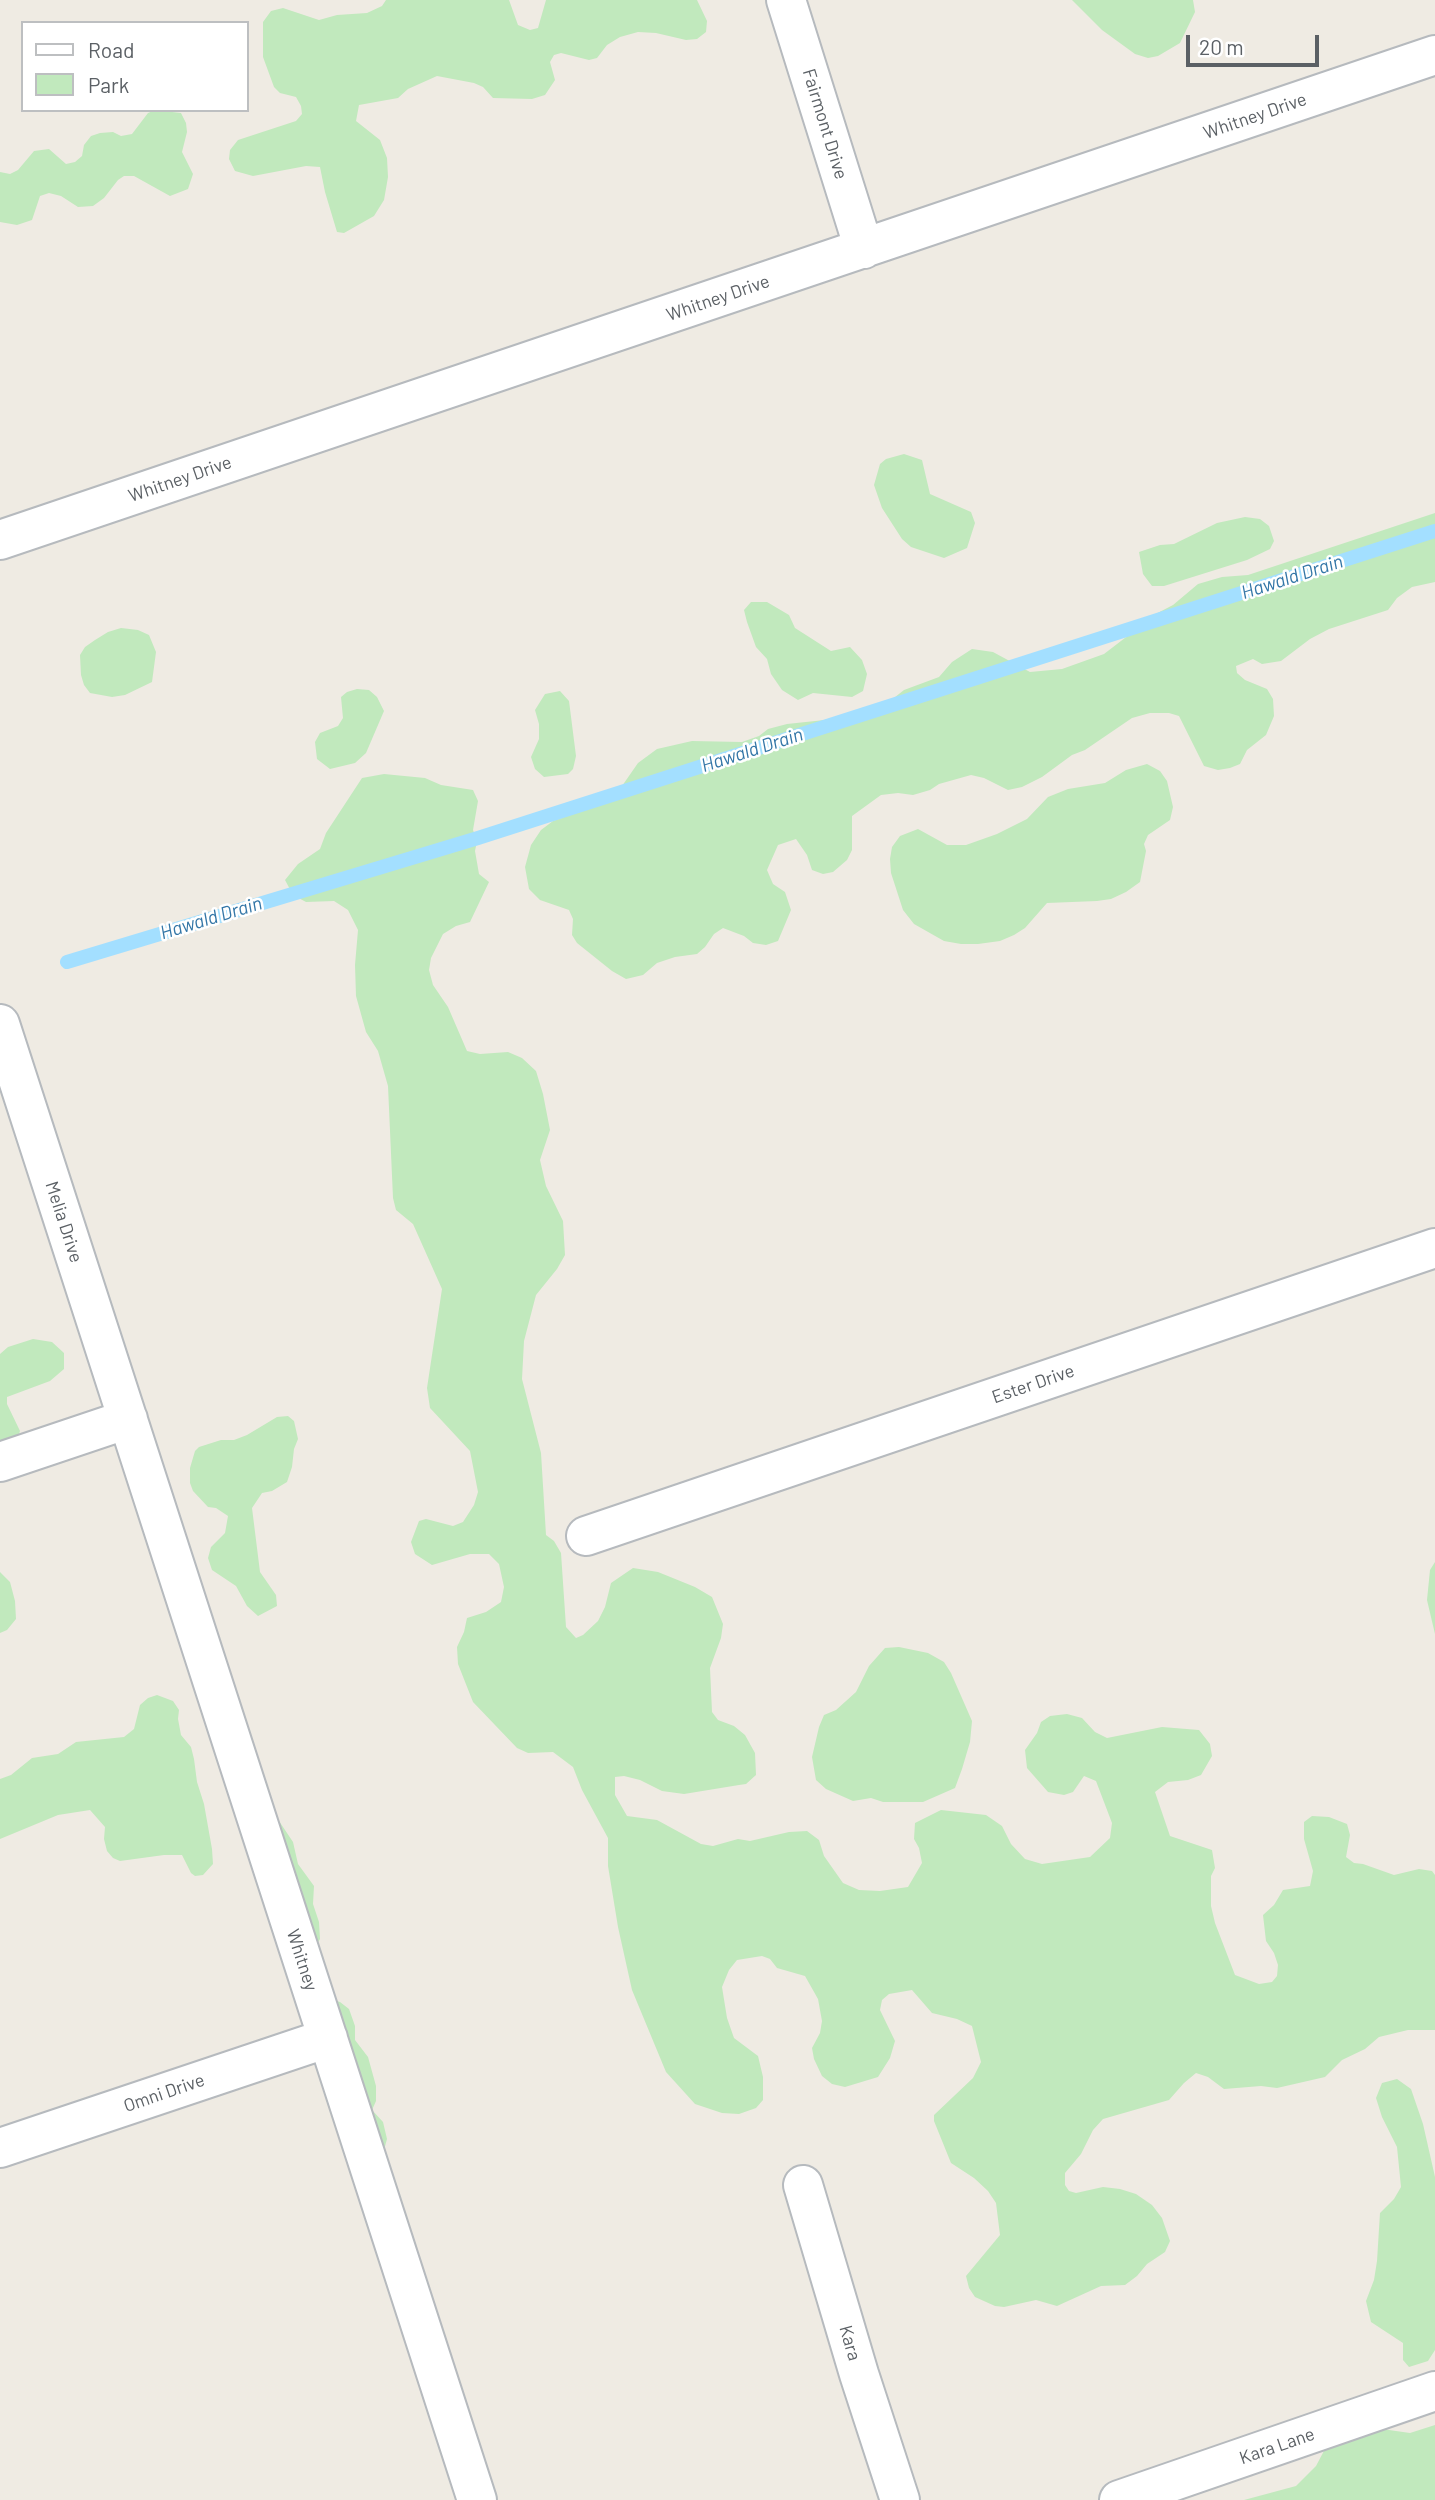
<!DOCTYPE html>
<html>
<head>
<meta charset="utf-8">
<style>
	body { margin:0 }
	#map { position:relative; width:1435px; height:2500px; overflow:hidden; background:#efebe3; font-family:Barlow,sans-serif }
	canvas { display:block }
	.legend { position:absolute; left:21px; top:21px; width:228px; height:91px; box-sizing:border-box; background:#fff; border:2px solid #bdbfc1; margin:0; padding:9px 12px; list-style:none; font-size:21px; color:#5b6065 }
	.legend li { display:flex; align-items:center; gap:14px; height:35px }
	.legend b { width:35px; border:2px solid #bdbfc1 }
	.scale { position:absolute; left:1186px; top:35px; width:133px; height:32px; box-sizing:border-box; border:4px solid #5b6065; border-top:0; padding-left:9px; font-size:21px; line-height:24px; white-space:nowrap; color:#5b6065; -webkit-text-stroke:5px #fff; paint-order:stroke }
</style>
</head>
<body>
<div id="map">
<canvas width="1435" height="2500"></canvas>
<ul class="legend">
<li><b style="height:9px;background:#fff"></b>Road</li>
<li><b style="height:19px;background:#c1e9bd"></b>Park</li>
</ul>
<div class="scale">20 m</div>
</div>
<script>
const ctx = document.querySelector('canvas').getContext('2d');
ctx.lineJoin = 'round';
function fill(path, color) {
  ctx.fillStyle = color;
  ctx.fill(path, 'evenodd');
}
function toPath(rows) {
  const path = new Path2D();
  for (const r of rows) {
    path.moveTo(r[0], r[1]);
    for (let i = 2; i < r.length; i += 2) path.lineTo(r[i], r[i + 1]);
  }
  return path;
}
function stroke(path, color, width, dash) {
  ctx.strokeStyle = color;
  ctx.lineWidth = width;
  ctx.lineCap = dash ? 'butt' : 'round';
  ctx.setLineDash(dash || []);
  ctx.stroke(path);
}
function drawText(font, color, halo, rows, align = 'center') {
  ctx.font = font + ' Barlow,sans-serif';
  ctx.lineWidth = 5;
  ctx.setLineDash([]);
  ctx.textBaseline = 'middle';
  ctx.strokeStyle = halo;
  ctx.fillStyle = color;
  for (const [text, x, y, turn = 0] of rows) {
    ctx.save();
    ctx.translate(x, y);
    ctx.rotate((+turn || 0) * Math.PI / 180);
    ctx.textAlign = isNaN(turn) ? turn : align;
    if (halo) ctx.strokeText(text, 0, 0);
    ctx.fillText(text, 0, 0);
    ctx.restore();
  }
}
fill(toPath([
	[386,0,509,0,518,25,530,30,538,28,546,0,697,0,707,21,706,32,697,39,686,40,656,33,638,32,620,37,607,45,597,58,589,60,561,53,554,55,550,62,555,80,545,95,532,99,493,98,483,87,474,83,437,76,408,89,398,98,359,105,356,121,380,140,387,158,388,177,384,200,374,216,344,233,337,232,325,192,320,167,306,166,253,176,235,171,229,159,230,150,238,140,296,121,302,114,301,106,296,97,280,93,274,87,263,57,263,22,271,11,283,8,319,20,337,15,367,13,382,6],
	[1072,0,1193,0,1195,12,1180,43,1158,56,1148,58,1135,54,1102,30],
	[155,110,181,113,186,123,187,132,182,152,193,174,188,189,170,196,134,176,124,176,118,180,104,198,93,206,78,207,61,196,49,193,40,196,32,220,17,225,0,222,0,172,10,174,18,170,34,151,49,149,66,164,75,162,82,156,84,145,91,136,100,133,113,132,121,136,132,134,148,113],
	[904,454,922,460,930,494,971,512,975,523,967,548,944,558,911,547,902,539,882,508,874,485,880,464,886,459],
	[1435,513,1435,582,1412,587,1397,598,1388,610,1329,629,1310,639,1281,661,1262,664,1253,659,1236,666,1237,673,1245,680,1267,689,1273,699,1274,716,1266,735,1247,750,1240,764,1230,768,1218,770,1204,766,1179,716,1169,713,1150,713,1132,718,1085,750,1072,755,1042,777,1022,787,1008,790,984,778,971,775,939,784,930,790,913,795,898,793,881,795,852,816,852,850,847,860,833,872,823,874,812,870,807,855,796,839,778,845,767,870,773,884,785,892,791,910,778,941,766,945,753,943,744,936,723,928,714,934,705,947,697,954,675,957,657,963,643,975,626,979,612,971,577,943,572,935,573,919,569,910,540,900,529,889,525,867,531,845,541,830,553,821,584,810,606,793,622,786,638,763,657,749,692,741,742,742,759,736,768,729,787,724,862,716,880,709,904,690,939,677,952,662,972,649,993,652,1030,672,1062,669,1104,654,1134,631,1144,620,1173,605,1198,584,1222,577,1248,575],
	[1245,517,1260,519,1269,526,1274,541,1270,549,1247,560,1164,586,1152,586,1143,574,1139,552,1160,545,1174,544,1217,523],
	[751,602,767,602,789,615,795,628,831,651,850,647,862,660,867,674,863,691,852,697,813,693,798,700,782,690,771,674,767,659,756,647,747,622,744,610],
	[121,628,138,630,149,635,156,652,152,682,125,695,112,697,90,693,84,685,81,675,80,655,85,647,95,640,108,632],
	[357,689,369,690,377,697,384,711,366,753,355,763,330,769,317,759,315,742,320,733,338,726,343,718,341,697,347,692],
	[560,691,569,701,576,756,573,769,568,774,544,777,535,769,531,757,539,739,539,724,535,710,545,694],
	[1147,764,1160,771,1167,781,1173,807,1170,820,1148,835,1144,844,1146,851,1140,882,1126,892,1111,899,1097,901,1047,903,1025,928,1014,935,1000,941,978,944,961,944,944,941,914,924,903,910,891,873,890,859,892,847,900,836,918,829,947,845,966,845,997,834,1027,819,1048,797,1068,789,1105,783,1126,770],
	[384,774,425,778,441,785,473,790,478,801,473,830,477,841,475,851,479,874,489,882,470,922,456,926,443,934,431,958,429,970,433,985,448,1007,467,1051,480,1054,508,1052,522,1058,536,1071,543,1094,550,1130,540,1160,546,1186,563,1221,565,1255,557,1269,536,1295,524,1341,522,1379,541,1453,546,1535,554,1541,561,1553,566,1627,576,1638,583,1635,598,1621,605,1607,611,1583,633,1568,658,1572,695,1587,712,1597,723,1624,721,1638,710,1668,712,1712,718,1720,734,1726,745,1735,755,1753,756,1775,746,1784,739,1785,684,1794,662,1791,640,1780,624,1776,615,1777,615,1795,627,1816,657,1820,701,1844,713,1846,738,1839,750,1841,789,1832,807,1831,819,1840,824,1856,843,1883,859,1890,880,1891,908,1887,922,1863,919,1848,914,1839,915,1823,941,1810,986,1815,1002,1826,1011,1844,1025,1859,1042,1864,1090,1857,1110,1838,1112,1823,1096,1781,1084,1776,1073,1792,1064,1795,1048,1792,1027,1768,1025,1750,1037,1733,1041,1722,1050,1716,1067,1714,1082,1718,1095,1732,1107,1738,1162,1727,1199,1730,1210,1744,1212,1756,1201,1775,1188,1780,1168,1782,1155,1792,1170,1836,1212,1850,1215,1868,1211,1876,1211,1906,1215,1923,1235,1975,1259,1984,1272,1982,1277,1976,1278,1965,1274,1953,1266,1941,1263,1915,1274,1905,1283,1890,1310,1886,1313,1871,1304,1839,1304,1822,1312,1816,1329,1817,1347,1824,1350,1835,1346,1857,1354,1863,1363,1864,1394,1875,1419,1869,1432,1871,1435,1875,1435,2030,1408,2030,1379,2037,1365,2049,1342,2060,1325,2077,1277,2088,1261,2086,1224,2089,1208,2077,1196,2073,1184,2083,1169,2100,1103,2119,1093,2130,1081,2154,1065,2173,1065,2185,1069,2191,1076,2193,1103,2187,1120,2189,1136,2194,1152,2205,1162,2218,1170,2241,1165,2252,1147,2264,1137,2276,1125,2285,1101,2286,1057,2306,1036,2300,1004,2307,995,2306,975,2297,969,2288,966,2276,1000,2235,996,2203,988,2191,974,2178,951,2163,934,2121,934,2115,973,2078,981,2062,972,2026,957,2019,932,2013,912,1990,889,1994,882,2000,880,2010,895,2041,890,2058,878,2077,845,2087,832,2084,822,2076,814,2059,812,2048,820,2033,822,2021,818,1999,805,1976,777,1968,770,1959,762,1956,737,1960,729,1970,722,1987,727,2018,734,2038,758,2056,763,2077,763,2100,756,2108,739,2114,722,2113,695,2104,666,2072,632,1990,618,1927,608,1866,608,1838,582,1790,573,1767,553,1752,528,1753,517,1748,473,1702,458,1664,457,1647,464,1632,467,1618,486,1612,501,1602,504,1587,499,1564,489,1554,470,1554,432,1565,415,1554,411,1542,419,1521,426,1519,453,1526,463,1522,474,1505,478,1492,470,1451,430,1408,427,1388,442,1289,413,1224,396,1210,393,1198,388,1086,378,1051,366,1032,356,996,355,965,358,930,348,910,334,901,306,902,293,895,285,880,298,864,320,849,326,833,362,778],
	[33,1339,52,1342,64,1353,64,1369,50,1381,7,1397,7,1404,20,1431,15,1445,0,1463,0,1354,8,1347],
	[288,1416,294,1421,298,1439,294,1449,292,1467,287,1482,272,1491,262,1493,252,1508,260,1572,276,1595,277,1606,258,1616,247,1606,236,1586,212,1570,208,1558,211,1547,225,1533,228,1516,216,1508,208,1507,193,1491,190,1483,190,1468,195,1451,199,1447,221,1440,234,1440,247,1435,277,1417],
	[1435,1562,1435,1634,1427,1600,1430,1570],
	[0,1572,10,1582,15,1601,16,1619,7,1630,0,1633],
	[899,1647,928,1653,944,1662,951,1673,972,1721,970,1742,962,1769,955,1788,923,1802,883,1802,871,1798,853,1801,826,1789,816,1780,812,1757,819,1727,824,1715,836,1710,856,1692,869,1666,885,1648],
	[157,1695,173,1701,179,1710,178,1719,181,1735,191,1747,194,1759,197,1782,204,1804,212,1849,213,1864,203,1875,195,1876,191,1873,182,1855,164,1855,120,1861,113,1858,107,1851,104,1839,105,1827,90,1810,58,1815,0,1839,0,1779,11,1775,32,1758,58,1754,76,1742,124,1737,134,1729,140,1705,148,1698],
	[277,1818,293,1842,298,1864,314,1886,313,1904,319,1922,320,1939,314,1949,266,1824],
	[331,1999,340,2002,349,2009,355,2026,355,2040,368,2057,376,2086,376,2101,372,2110,383,2122,387,2139,384,2150],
	[1397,2079,1411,2089,1423,2124,1435,2177,1435,2350,1428,2361,1409,2367,1403,2360,1403,2343,1371,2322,1366,2301,1374,2280,1377,2261,1380,2213,1394,2199,1401,2187,1397,2147,1382,2117,1376,2098,1382,2083],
	[1435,2425,1435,2500,1244,2500,1296,2486,1316,2466,1326,2447,1382,2429,1410,2433]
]), '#c1e9bd');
stroke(toPath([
	[67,962,478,838,1435,531]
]), '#a3dfff', 14);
const minor = toPath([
	[786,0,864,249],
	[0,540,1435,55],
	[0,1024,477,2500],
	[0,1462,128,1419],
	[586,1536,1435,1248],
	[0,2148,328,2038],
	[803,2185,859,2374,900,2500],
	[1119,2500,1435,2391]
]);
stroke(minor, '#b6babe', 42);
stroke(minor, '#fff', 38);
drawText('18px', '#5b6065', '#fff', [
	["Whitney Drive",1255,116,-19],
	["Fairmont Drive",825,124,73],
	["Whitney Drive",718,298,-19],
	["Whitney Drive",180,479,-19],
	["Melia Drive",64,1222,72],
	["Ester Drive",1033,1384,-19],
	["Whitney",302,1960,72],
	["Omni Drive",164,2093,-19],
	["Kara",850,2343,74],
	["Kara Lane",1277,2446,-19]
]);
drawText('italic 19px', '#3376a7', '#fff', [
	["Hawald Drain",1292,577,-18],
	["Hawald Drain",752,750,-18],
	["Hawald Drain",211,918,-17]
]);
</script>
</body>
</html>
